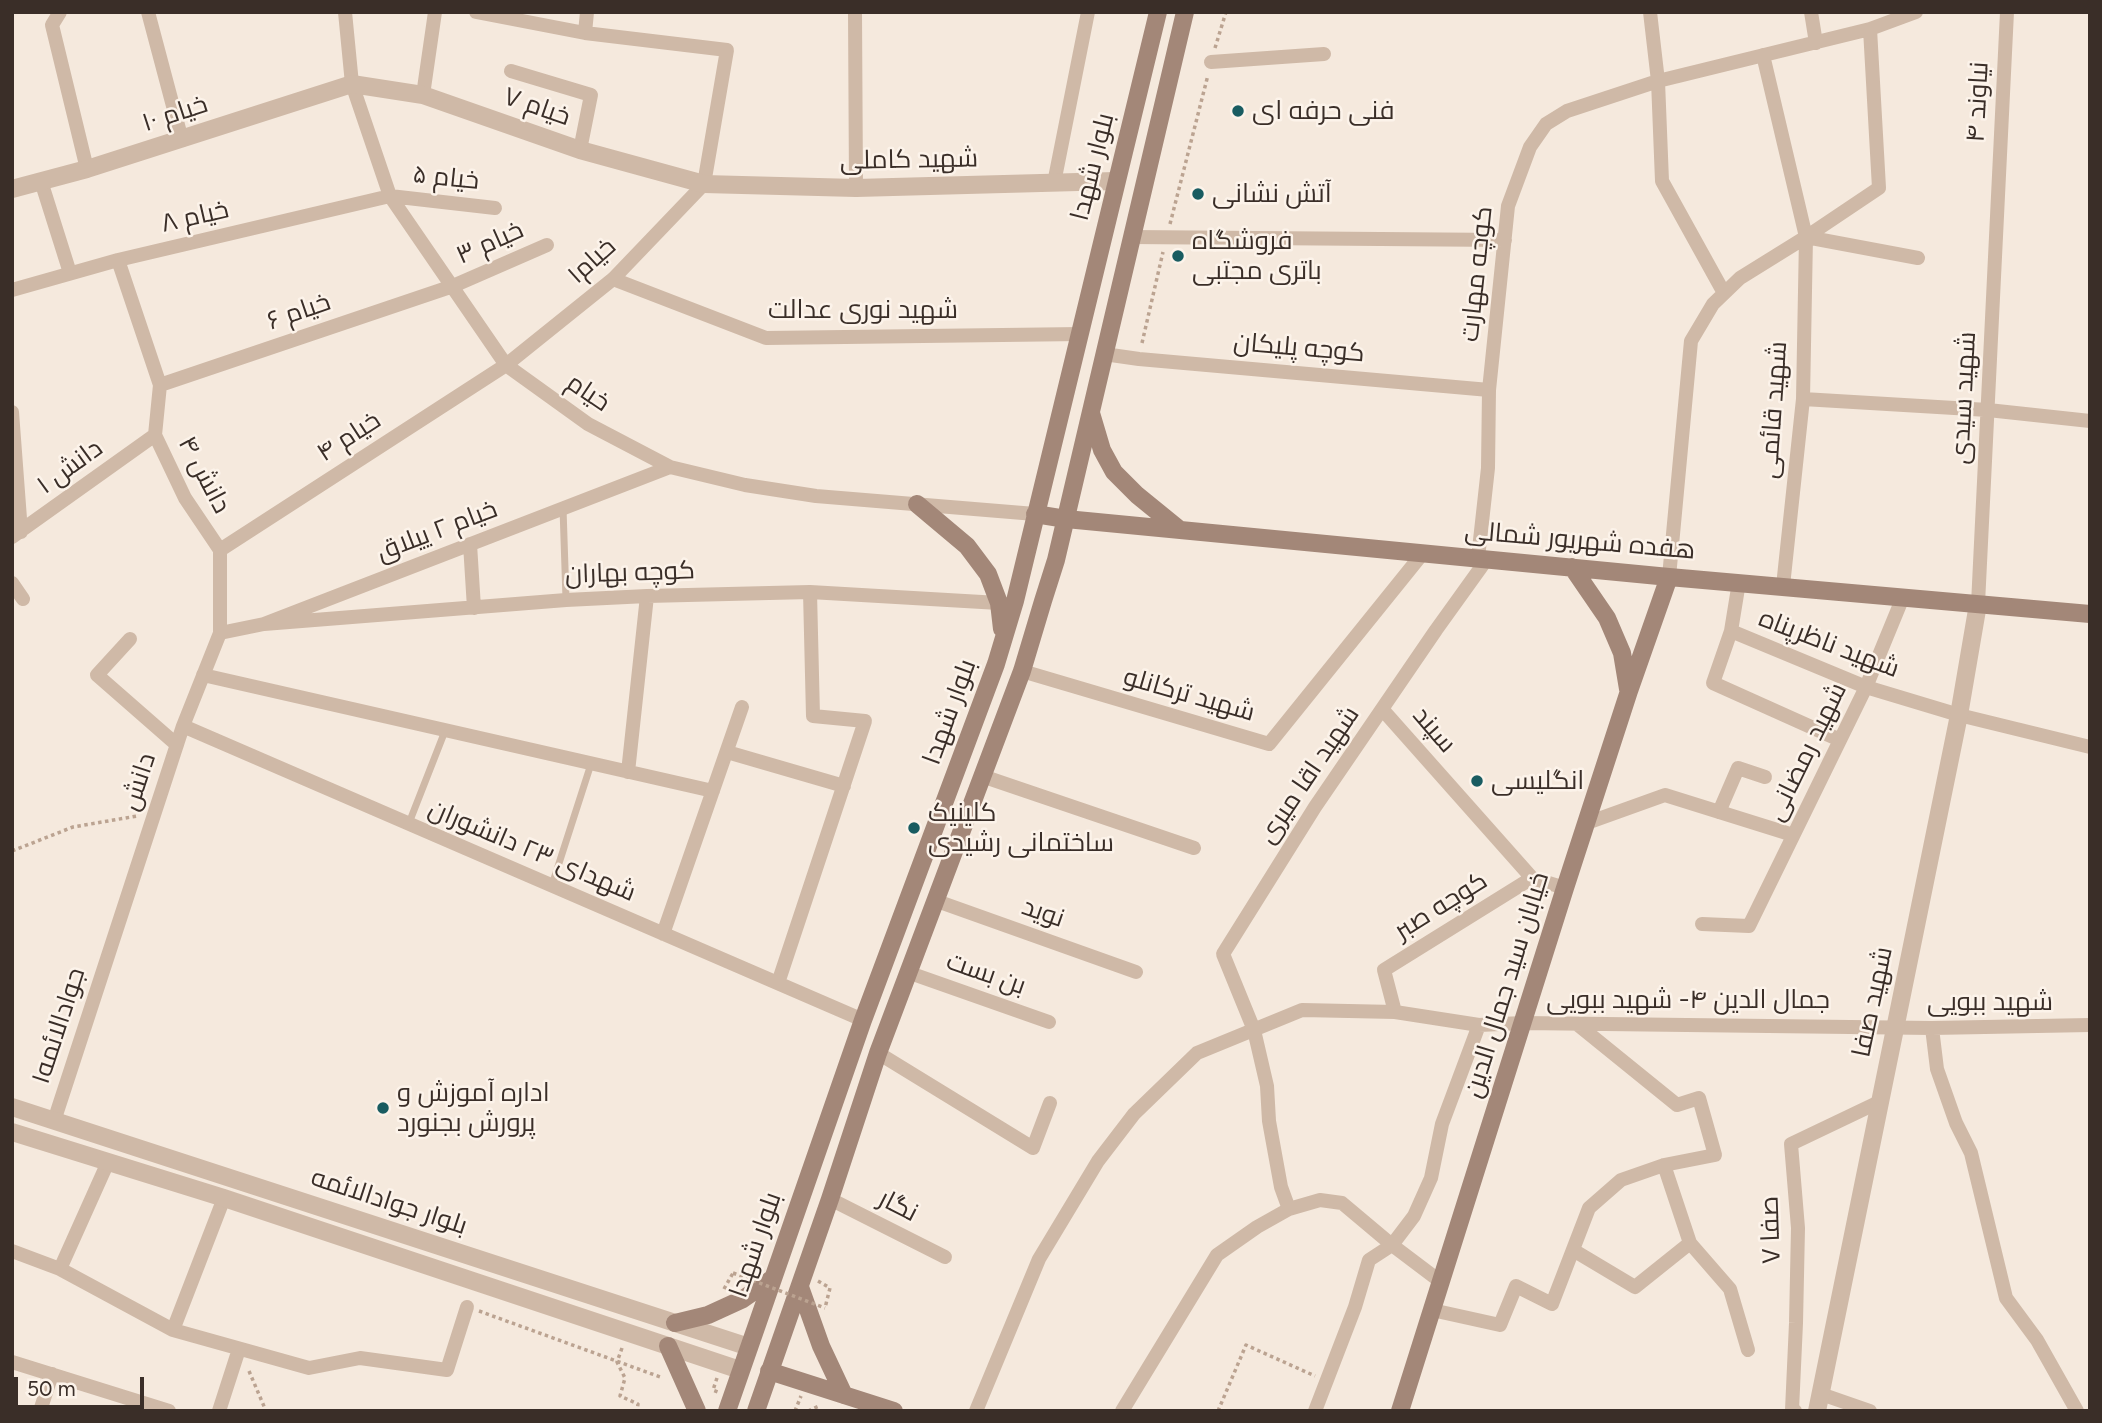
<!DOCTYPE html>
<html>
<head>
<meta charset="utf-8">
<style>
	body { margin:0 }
	#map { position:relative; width:2102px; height:1423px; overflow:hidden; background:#f5e9dd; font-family:Figtree,sans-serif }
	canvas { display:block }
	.frame { position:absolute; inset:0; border:14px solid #3a2e28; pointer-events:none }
	.scale { position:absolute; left:14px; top:1377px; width:130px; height:32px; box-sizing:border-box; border:4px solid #3a2e28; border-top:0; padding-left:9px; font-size:21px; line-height:24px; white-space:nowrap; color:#3a2e28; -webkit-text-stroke:5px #fcf3ea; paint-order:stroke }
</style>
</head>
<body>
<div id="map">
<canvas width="2102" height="1423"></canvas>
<div class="frame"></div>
<div class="scale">50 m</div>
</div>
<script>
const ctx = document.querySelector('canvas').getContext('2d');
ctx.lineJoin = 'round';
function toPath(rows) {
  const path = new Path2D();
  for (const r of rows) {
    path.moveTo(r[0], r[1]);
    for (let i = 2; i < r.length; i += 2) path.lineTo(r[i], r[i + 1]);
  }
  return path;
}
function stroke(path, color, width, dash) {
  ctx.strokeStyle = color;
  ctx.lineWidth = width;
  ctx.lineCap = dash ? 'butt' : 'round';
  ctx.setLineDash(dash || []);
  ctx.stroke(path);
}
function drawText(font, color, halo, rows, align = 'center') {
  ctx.font = font + ' Figtree,Cairo,sans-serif';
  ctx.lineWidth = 5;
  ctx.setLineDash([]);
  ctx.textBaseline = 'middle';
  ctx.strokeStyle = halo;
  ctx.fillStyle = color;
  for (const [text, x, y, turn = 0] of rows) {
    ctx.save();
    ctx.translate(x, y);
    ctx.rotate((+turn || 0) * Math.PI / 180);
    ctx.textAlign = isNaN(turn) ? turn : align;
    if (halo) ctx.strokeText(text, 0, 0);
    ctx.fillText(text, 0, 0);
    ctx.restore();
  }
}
stroke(toPath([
	[1215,48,1226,12],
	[1170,224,1208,75],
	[1142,343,1163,252],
	[12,851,73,827,137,816],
	[818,1281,830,1288,825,1308],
	[724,1289,733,1273],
	[479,1311,663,1378],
	[622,1348,617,1362,625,1378,620,1396,638,1404,637,1411],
	[249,1371,266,1411],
	[717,1378,713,1390,718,1392],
	[795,1411,801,1396],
	[808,1411,819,1406],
	[1218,1411,1246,1345,1315,1376]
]), '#bba391', 3.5, [3.5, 3.5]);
stroke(toPath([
	[563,508,566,599],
	[409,823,445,731],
	[552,885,591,764]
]), '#cfb9a7', 7);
stroke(toPath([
	[60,12,52,25,87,169],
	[148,12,182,140],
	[345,12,352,84,390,196,506,365,588,424,670,467,745,485,816,496,1035,514],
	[855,12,856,188],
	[1650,12,1658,81,1662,181,1724,293],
	[1811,12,1816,43],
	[585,33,587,12],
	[1763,55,1806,237,1803,399,1783,586],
	[1211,62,1324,54],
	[511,71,591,95,580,150],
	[423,95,435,12],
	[41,181,70,273],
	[1054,183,1088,12],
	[1131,237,1505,240],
	[1806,237,1879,188,1870,29],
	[613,279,766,338,1081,334],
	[12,290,118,260,390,196,495,208],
	[1104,354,1139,359,1489,390],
	[160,385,453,286,547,245],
	[1803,399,1988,410,2090,421],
	[12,412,21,532],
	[12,537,155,435],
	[470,544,474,608],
	[220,550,506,365,613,279,704,184,727,50,585,33,476,12],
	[1478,558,1488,468,1489,390,1508,206,1530,147,1546,124,1567,111,1658,81,1870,29,1916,12],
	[1669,577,1691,341,1713,304,1740,278,1806,237,1918,258],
	[1739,582,1731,631,1866,687,1959,715,2090,747],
	[12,583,23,599],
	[1978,604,2007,12],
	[264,624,566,600,647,596,810,592,999,603],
	[1731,631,1713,683,1840,740],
	[220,633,264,624,670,467],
	[130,639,97,675,177,745],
	[1022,671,1269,744,1423,553],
	[203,675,713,791],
	[1382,709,1532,878],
	[183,726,863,1020],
	[727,752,844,786],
	[628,772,647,596],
	[982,776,1194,848],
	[1719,812,1738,768,1765,777],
	[1587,823,1665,795,1793,835],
	[934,900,1136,972],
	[1702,924,1749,926,1866,687,1903,597],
	[663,934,742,707],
	[907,972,1049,1022],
	[778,983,865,721,813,716,810,592],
	[1395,1012,1384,970,1532,878,1565,888],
	[1932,1028,1937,1069,1956,1123,1971,1153,2006,1298,2037,1340,2077,1411],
	[878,1053,1033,1148,1050,1103],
	[54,1121,183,726,220,633,220,550,185,498,155,435,160,385,118,260],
	[1664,1165,1690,1243,1730,1289,1748,1350],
	[830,1199,945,1257],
	[1289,1209,1281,1187,1269,1121,1267,1086,1254,1030,1223,954,1315,807,1436,630,1487,559],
	[1573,1250,1635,1287,1690,1243],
	[12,1251,60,1269,173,1330,309,1368,360,1358,447,1370,467,1307],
	[60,1269,108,1162],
	[1432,1310,1500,1325,1516,1286,1552,1304,1589,1208,1621,1180,1664,1165,1715,1155,1699,1098,1677,1105,1577,1024],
	[173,1330,224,1198],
	[12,1362,169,1411],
	[1821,1394,1870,1411],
	[40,1411,52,1374],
	[219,1411,239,1349],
	[976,1411,1039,1259,1098,1161,1134,1114,1197,1053,1302,1010,1395,1012,1479,1025,1523,1023,1932,1028,2090,1025],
	[1122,1411,1217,1255,1257,1227,1289,1209,1320,1200,1342,1203,1392,1245,1441,1282],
	[1315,1411,1355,1307,1369,1260,1392,1245,1414,1216,1431,1178,1442,1124,1479,1025],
	[1795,1411,1792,1410,1796,1323,1798,1228,1791,1144,1879,1102]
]), '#cfb9a7', 14);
stroke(toPath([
	[12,189,87,169,352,84,423,95,580,150,704,184,856,188,1115,181],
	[12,1107,749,1347],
	[12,1132,224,1198,740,1370],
	[1817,1411,1959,715,1978,604]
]), '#cfb9a7', 18);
stroke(toPath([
	[1091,413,1102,450,1114,472,1137,495,1180,530],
	[917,504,967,546,988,574,999,603,1002,629],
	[1035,514,1066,519,1669,577,2090,614],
	[1572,567,1607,618,1622,653,1628,689],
	[800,1287,821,1346,844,1395],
	[675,1323,708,1315,743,1299,773,1278],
	[668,1346,697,1411],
	[769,1371,894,1411],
	[727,1411,863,1020,996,664,1015,601,1158,12],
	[756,1411,830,1199,878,1053,1022,671,1043,601,1056,560,1185,12],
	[1400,1411,1565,888,1629,691,1669,577]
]), '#a38778', 18);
stroke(toPath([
	[733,1273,825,1308]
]), '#bba391', 3.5, [3.5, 3.5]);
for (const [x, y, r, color] of [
	[1238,111,7,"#195c61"],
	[1198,194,7,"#195c61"],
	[1178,256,7,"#195c61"],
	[1477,781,7,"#195c61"],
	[914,828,7,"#195c61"],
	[383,1108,7,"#195c61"]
]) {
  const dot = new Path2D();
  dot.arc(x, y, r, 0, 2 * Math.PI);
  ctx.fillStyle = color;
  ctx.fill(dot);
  stroke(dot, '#fcf3ea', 2.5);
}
drawText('26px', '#3a2e28', '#fcf3ea', [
	["نیاوند ۴",1978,102,-87],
	["خیام ۷",537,107,19],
	["خیام ۱۰",175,114,-18],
	["شهید کاملی",909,160,-1],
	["بلوار شهدا",1093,167,-76],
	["خیام ۵",446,178,6],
	["خیام ۸",195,217,-13],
	["خیام ۳",490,243,-24],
	["خیام۱",592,261,-42],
	["کوچه مهارت",1477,274,-84],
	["شهید نوری عدالت",863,310],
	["خیام ۶",299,312,-19],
	["کوچه پلیکان",1299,348,5],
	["خیام",588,393,34],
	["شهید سیدی",1964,398,-87],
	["شهید قائمی",1774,410,-86],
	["خیام ۴",349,437,-33],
	["دانش ۱",70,467,-36],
	["دانش ۴",204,475,62],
	["خیام ۲ ییلاق",437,531,-21],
	["هفده شهریور شمالی",1580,541,5],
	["کوچه بهاران",630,573,-2],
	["شهید ناظرپناه",1829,644,21],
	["شهید ترکانلو",1189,695,16],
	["بلوار شهدا",950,712,-70],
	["سپند",1434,730,49],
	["شهید رمضانی",1807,752,-64],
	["شهید اقا میری",1309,775,-56],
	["دانش",139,782,-72],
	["شهدای ۲۳ دانشوران",532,851,23],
	["کوچه صبر",1441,906,-32],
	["نوید",1043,913,19],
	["بن بست",986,974,19],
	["خیابان سید جمال الدین",1507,985,-73],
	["جمال الدین ۴- شهید ببویی",1688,1000],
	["شهید صفا",1873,1002,-78],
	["شهید ببویی",1990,1002],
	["جوادالائمه۱",59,1026,-72],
	["بلوار جوادالائمه",389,1202,18],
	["نگار",898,1206,27],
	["صفا ۷",1771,1230,-92],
	["بلوار شهدا",756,1245,-71]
]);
drawText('26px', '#3a2e28', '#fcf3ea', [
	["فنی حرفه ای",1252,111],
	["آتش نشانی",1212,194],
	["فروشگاه",1192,241],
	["باتری مجتبی",1192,271],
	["انگلیسی",1491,781],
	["کلینیک",928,813],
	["ساختمانی رشیدی",928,843],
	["اداره آموزش و",397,1093],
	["پرورش بجنورد",397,1123]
], 'left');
</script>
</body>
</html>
